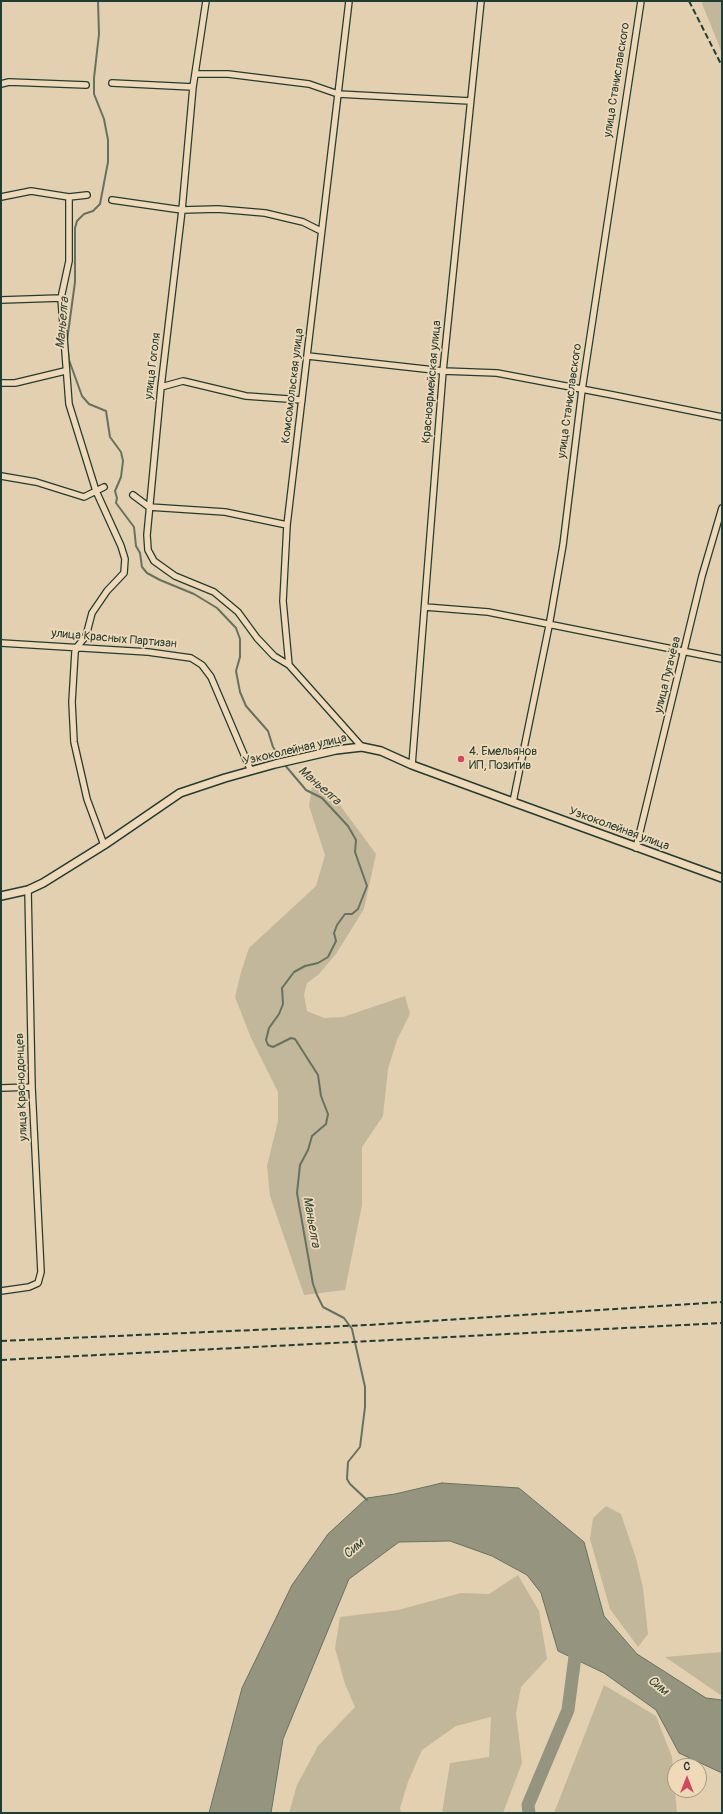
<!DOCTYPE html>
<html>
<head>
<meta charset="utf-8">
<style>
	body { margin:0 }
	#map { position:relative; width:723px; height:1814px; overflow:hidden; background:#e3d0b0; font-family:Pangolin,sans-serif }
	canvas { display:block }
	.frame { position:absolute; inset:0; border:2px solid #1f3d34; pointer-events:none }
	.north { position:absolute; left:667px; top:1758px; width:40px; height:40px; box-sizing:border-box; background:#f0d9b8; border:1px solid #9c9b83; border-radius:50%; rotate:0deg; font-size:11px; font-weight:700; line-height:16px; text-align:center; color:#1f3d34 }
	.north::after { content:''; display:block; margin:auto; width:14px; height:18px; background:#d1495b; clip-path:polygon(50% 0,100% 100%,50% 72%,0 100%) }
</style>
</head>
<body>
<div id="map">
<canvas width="723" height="1814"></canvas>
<div class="frame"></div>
<div class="north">С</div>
</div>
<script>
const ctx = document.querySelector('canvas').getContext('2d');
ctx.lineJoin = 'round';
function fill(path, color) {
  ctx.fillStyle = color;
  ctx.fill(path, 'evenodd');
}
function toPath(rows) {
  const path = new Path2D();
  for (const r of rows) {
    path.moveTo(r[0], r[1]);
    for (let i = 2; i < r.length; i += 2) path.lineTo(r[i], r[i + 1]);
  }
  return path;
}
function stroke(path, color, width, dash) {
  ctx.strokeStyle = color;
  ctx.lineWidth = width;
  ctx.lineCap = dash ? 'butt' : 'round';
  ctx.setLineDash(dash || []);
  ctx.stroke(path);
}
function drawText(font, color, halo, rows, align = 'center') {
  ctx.font = font + ' Pangolin,sans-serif';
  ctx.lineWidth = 3.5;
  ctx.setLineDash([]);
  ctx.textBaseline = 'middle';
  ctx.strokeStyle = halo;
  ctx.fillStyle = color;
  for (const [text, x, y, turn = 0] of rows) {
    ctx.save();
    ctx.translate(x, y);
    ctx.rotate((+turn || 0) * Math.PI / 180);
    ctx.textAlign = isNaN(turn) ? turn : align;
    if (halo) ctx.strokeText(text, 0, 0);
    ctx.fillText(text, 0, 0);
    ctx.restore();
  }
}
fill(toPath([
	[701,1,722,1,722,53],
	[312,786,328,789,376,854,364,909,336,954,318,975,307,983,304,995,307,1011,324,1018,343,1017,405,996,410,1014,397,1040,388,1069,383,1116,362,1147,362,1205,345,1290,304,1295,270,1196,267,1166,278,1121,278,1092,251,1038,235,997,241,972,249,948,316,886,325,855,309,806],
	[606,1506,621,1514,636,1558,643,1588,648,1634,638,1647,610,1609,590,1539,593,1518],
	[518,1575,539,1611,547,1659,521,1687,516,1713,522,1763,503,1813,442,1813,450,1763,489,1757,491,1717,456,1726,422,1750,408,1782,400,1808,401,1813,289,1813,297,1785,318,1746,355,1707,345,1684,335,1648,340,1617,398,1610,461,1593,489,1594],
	[722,1652,722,1696,665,1657],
	[604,1685,656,1716,672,1757,677,1813,554,1813]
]), '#c3b79b');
const water = toPath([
	[442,1483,519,1488,584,1542,604,1616,637,1654,706,1698,722,1700,722,1773,679,1753,656,1710,604,1673,558,1651,541,1593,527,1575,492,1556,450,1541,399,1542,349,1579,283,1739,271,1813,209,1813,242,1688,292,1585,328,1534,367,1498,395,1494,442,1483]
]);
fill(water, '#95957f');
stroke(water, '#667261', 1);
stroke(toPath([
	[98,1,99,34,94,78,94,94,104,119,108,140,108,162,100,204,93,211,84,214,77,221,75,228,75,282,67,341,69,360,82,396,89,404,106,411,110,437,121,452,123,461,121,477,115,491,117,498,116,503,134,527,136,546,140,553,142,567,147,573,160,580,194,594,217,608,236,628,240,639,240,657,236,671,240,692,246,706,268,731,273,747,282,760],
	[284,764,306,790,322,798,348,826,356,840,355,852,367,886,358,909,352,914,345,914,337,925,334,933,336,941,328,957,318,963,305,966,294,972,282,988,283,1004,279,1014,269,1028,266,1040,268,1045,273,1047,291,1038,295,1039,318,1075,321,1096,328,1114,326,1124,312,1136,308,1150,300,1165,297,1193,313,1284,317,1295,323,1307,344,1318,352,1329,365,1387,365,1407,360,1447,348,1462,347,1479,350,1484,367,1500]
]), '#667261', 2);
stroke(toPath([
	[529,1813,528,1805,568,1710,577,1641]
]), '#95957f', 13);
const minor = toPath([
	[206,1,193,87,182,210,161,387,147,535,148,550,154,561,175,576,214,592,238,612,257,638,274,656,289,665],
	[349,1,287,525,283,601,289,665,362,747],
	[195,74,228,74,309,84,338,94,470,101],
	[112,83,193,87],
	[1,84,9,82,86,85],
	[1,197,31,191,69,197,87,195],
	[69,197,69,261,61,298,69,404,96,491,121,546,125,559,124,573,107,591,92,613,86,636,77,647,75,652,72,702,74,742,87,799,104,845],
	[112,200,182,210,218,209,265,213,303,222,321,231],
	[1,300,61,298],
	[308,356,443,371,497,373,613,395,722,417],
	[1,383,15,383,65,371],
	[161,387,183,381,246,396,302,400],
	[1,476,36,482,84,497,104,487],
	[133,495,149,507,225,512,287,525],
	[425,607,488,612,722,659],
	[1,643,148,652,191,658,202,665,211,677,251,771],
	[412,765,443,371,481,1],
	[513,802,549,626,563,545,582,390,641,1],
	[636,848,702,576,722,508],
	[1,1088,32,1087],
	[1,1291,29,1287,38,1283,41,1272,32,1087,28,890]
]);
const tertiary = toPath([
	[1,896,28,890,43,883,104,845,180,793,225,778,275,764,336,750,362,747,381,751,412,765,513,802,722,878]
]);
stroke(minor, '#1f3d34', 8);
stroke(tertiary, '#1f3d34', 10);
stroke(minor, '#f0d9b8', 5.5);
stroke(tertiary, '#f0d9b8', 7);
stroke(toPath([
	[689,1,722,66],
	[1,1341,368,1325,722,1302],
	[1,1360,722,1323]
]), '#1f3d34', 2, [6, 3]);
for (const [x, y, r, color] of [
	[461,759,4,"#d1495b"]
]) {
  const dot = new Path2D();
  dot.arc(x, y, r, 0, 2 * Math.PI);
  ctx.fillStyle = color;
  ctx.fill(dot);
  stroke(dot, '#f0d9b8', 1.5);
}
drawText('12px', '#1f3d34', '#f0d9b8', [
	["улица Станиславского",617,80,-81],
	["улица Гоголя",153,366,-83],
	["Красноармейская улица",432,382,-85],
	["Комсомольская улица",293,386,-83],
	["улица Станиславского",570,401,-82],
	["улица Красных Партизан",114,639,5],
	["улица Пугачёва",668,675,-76],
	["Узкоколейная улица",295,750,-13],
	["Узкоколейная улица",619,829,20],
	["улица Краснодонцев",22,1087,-92]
]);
drawText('12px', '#1f3d34', '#f0d9b8', [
	["4. Емельянов",469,752],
	["ИП, Позитив",469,766]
], 'left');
drawText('italic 13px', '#314a3f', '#f0d9b8', [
	["Маньелга",63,323,-85],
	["Маньелга",319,786,41],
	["Маньелга",311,1222,80],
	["Сим",354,1549,-42],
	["Сим",658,1686,38]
]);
</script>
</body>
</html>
